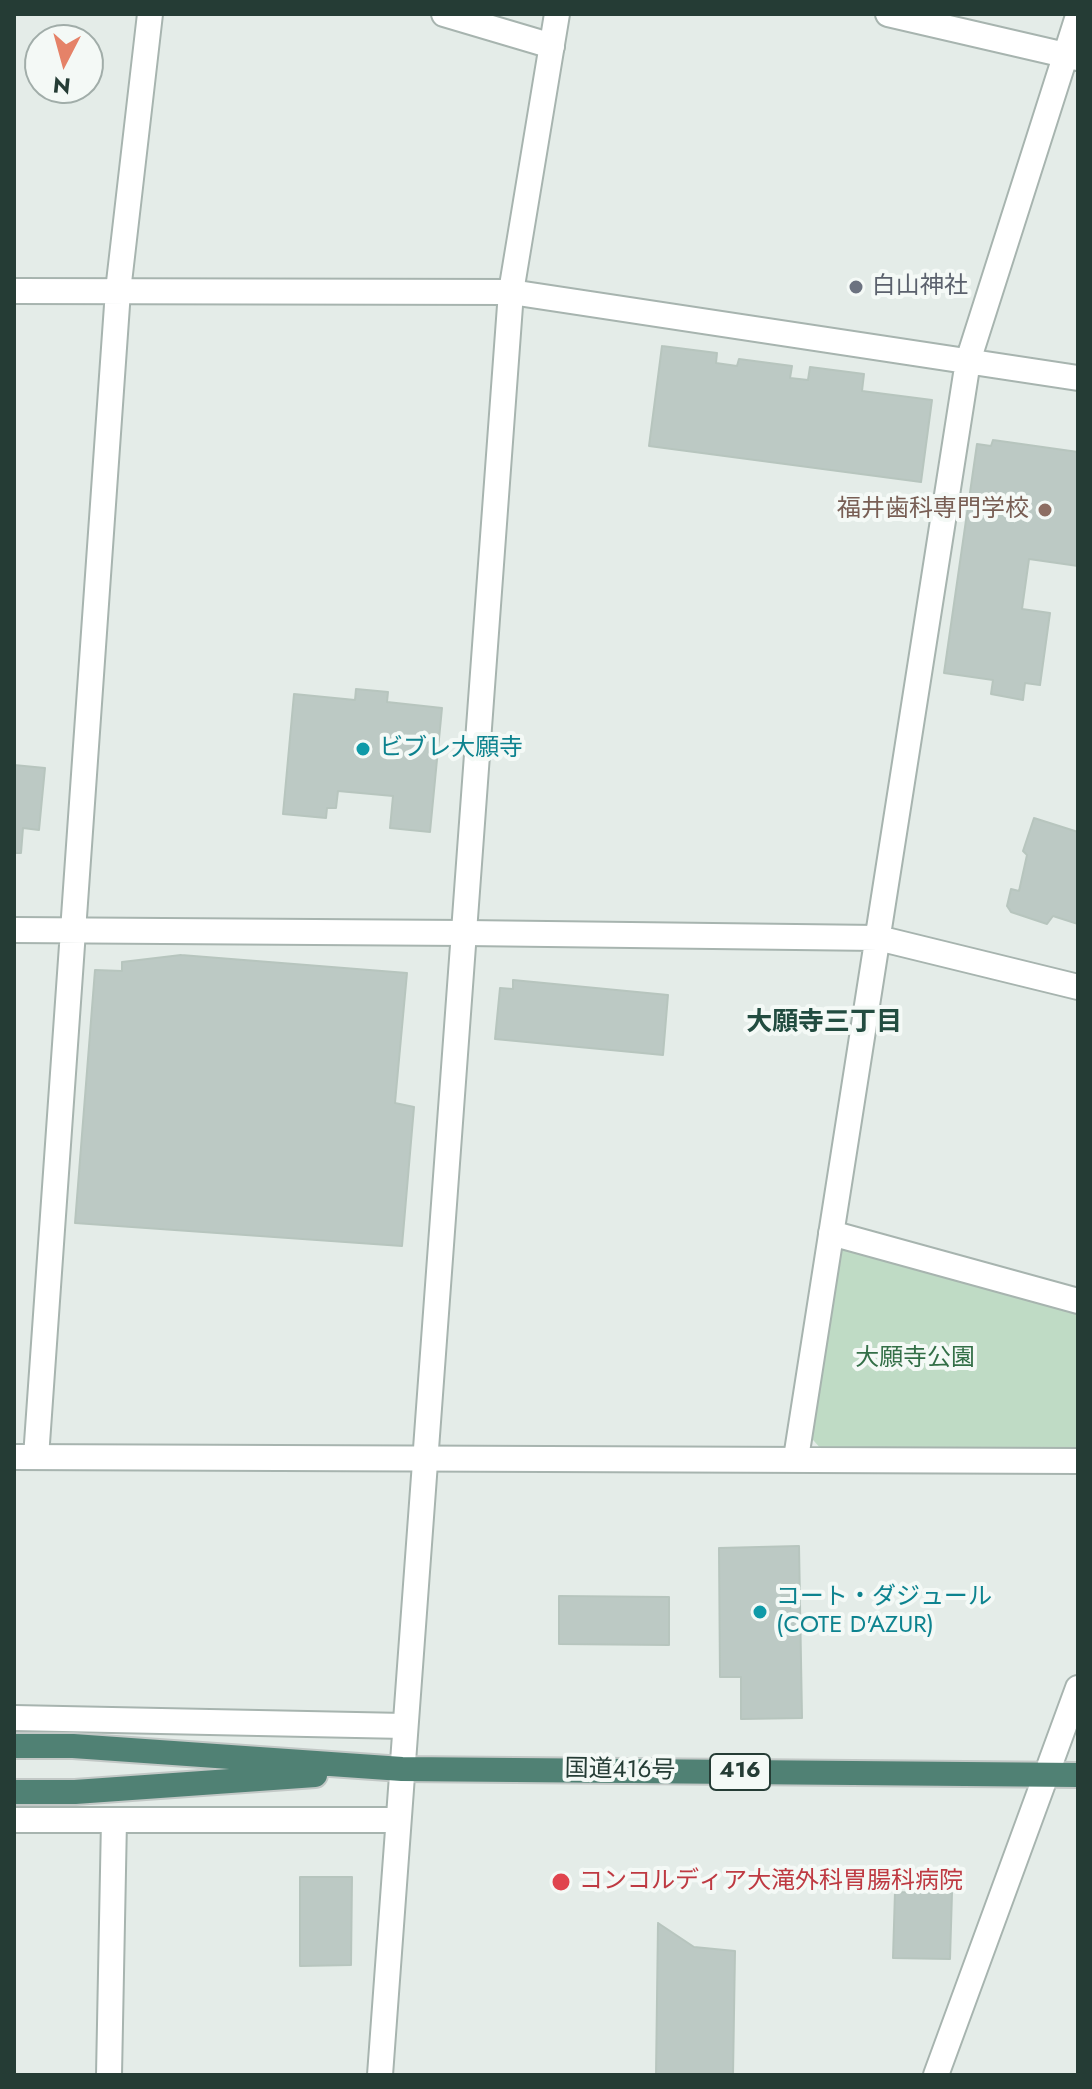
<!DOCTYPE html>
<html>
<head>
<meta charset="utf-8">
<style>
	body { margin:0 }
	#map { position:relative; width:1092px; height:2089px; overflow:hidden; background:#e4ece8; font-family:Jost,sans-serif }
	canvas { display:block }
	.frame { position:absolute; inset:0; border:16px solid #253c35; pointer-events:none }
	.north { position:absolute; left:24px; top:24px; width:80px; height:80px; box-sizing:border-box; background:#f4f9f6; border:2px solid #a1ada9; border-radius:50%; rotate:186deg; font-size:22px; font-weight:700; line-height:32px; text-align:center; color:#253c35 }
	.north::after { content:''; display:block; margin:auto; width:28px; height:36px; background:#e58268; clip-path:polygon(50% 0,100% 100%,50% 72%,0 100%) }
</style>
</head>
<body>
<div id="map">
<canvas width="1092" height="2089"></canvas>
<div class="frame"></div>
<div class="north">N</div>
</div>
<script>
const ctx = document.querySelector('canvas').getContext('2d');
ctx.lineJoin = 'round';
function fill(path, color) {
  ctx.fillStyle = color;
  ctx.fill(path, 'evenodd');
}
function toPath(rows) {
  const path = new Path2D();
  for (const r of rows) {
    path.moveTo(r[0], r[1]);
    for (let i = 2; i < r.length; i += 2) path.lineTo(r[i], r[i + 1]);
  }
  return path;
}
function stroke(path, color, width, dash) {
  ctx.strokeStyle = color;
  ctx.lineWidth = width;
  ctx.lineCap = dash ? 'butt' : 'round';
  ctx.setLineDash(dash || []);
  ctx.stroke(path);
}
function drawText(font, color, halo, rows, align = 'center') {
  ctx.font = font + ' Jost,"Noto Sans JP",sans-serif';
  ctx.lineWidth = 8;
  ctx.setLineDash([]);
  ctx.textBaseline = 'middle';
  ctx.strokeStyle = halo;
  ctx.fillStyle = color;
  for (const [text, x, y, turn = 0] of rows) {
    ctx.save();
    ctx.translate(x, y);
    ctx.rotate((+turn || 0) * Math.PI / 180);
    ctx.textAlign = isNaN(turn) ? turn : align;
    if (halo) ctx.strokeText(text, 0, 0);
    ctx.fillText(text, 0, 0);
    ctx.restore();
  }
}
fill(toPath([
	[838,1240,1078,1307,1078,1454,822,1450,806,1432]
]), '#bfdbc5');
const building = toPath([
	[662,346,717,353,716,363,737,366,739,359,792,366,790,378,808,380,810,367,864,374,862,391,932,400,921,482,649,446,662,346],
	[993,440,1078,452,1078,566,1029,559,1022,609,1050,613,1040,685,1025,683,1023,700,991,694,993,680,944,673,977,444,991,446,993,440],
	[356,689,388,692,387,702,442,708,430,832,390,828,393,796,338,791,336,808,327,808,326,818,283,814,294,694,355,700,356,689],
	[14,765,45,768,39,830,23,828,21,853,14,853,14,765],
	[1034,818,1078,832,1078,924,1053,916,1047,924,1011,912,1007,906,1011,889,1019,891,1027,855,1023,851,1034,818],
	[181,955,407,973,395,1103,414,1107,402,1246,75,1223,95,970,122,971,122,962,181,955],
	[513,980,668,995,663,1055,495,1039,500,988,513,989,513,980],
	[799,1546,802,1718,741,1719,741,1677,720,1677,719,1548,799,1546],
	[559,1596,669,1597,669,1645,559,1644,559,1596],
	[300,1877,352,1877,351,1965,300,1966,300,1877],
	[895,1892,952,1893,950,1959,893,1958,895,1892],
	[658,1923,694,1947,735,1951,733,2075,656,2075,658,1923]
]);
fill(building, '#bcc9c4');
stroke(building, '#b7c5be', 2);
const minor = toPath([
	[444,14,552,46],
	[888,14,1078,58],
	[14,291,511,292,1078,378],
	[14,930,465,933,878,938,1078,987],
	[831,1233,1078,1301],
	[14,1457,1078,1461],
	[36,1457,118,291,150,14],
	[796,1458,968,361,1078,16],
	[14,1718,405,1726],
	[14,1820,398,1820],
	[109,2075,114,1820],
	[936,2075,1078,1688]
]);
const tertiary = toPath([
	[380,2075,511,292,557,14]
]);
const trunk = toPath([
	[14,1746,73,1746,402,1769,1078,1775],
	[14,1792,75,1792,315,1775]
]);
stroke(minor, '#a7b4af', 28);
stroke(tertiary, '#a7b4af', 28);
stroke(trunk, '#c2c8c6', 28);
stroke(minor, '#fff', 24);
stroke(tertiary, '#fff', 24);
stroke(trunk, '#508174', 24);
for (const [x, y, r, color] of [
	[856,287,8,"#6b7280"],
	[1045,510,8,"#8d6e63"],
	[363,749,8,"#0f9aa8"],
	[760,1612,8,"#0f9aa8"],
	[561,1882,10,"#e0444e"]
]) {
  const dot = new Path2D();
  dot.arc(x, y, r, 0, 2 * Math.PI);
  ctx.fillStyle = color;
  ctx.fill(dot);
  stroke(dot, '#f4f9f6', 3);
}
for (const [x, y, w] of [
	[740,1772,60]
]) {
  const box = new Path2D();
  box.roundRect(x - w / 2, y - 18, w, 36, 6);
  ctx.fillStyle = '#f4f9f6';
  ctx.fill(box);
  stroke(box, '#253c35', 2);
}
drawText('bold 22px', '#253c35', null, [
	["416",740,1772]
]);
drawText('24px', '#5b616d', '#f4f9f6', [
	["白山神社",872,287]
], 'left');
drawText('24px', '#785e54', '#f4f9f6', [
	["福井歯科専門学校",1029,510]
], 'right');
drawText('24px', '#0d838f', '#f4f9f6', [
	["ビブレ大願寺",379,749],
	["コート・ダジュール",776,1598],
	["(COTE D'AZUR)",776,1626]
], 'left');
drawText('24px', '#336f47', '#f4f9f6', [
	["大願寺公園",915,1359]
]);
drawText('24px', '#253c35', '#f4f9f6', [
	["国道416号",620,1771,1]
]);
drawText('24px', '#be3a42', '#f4f9f6', [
	["コンコルディア大滝外科胃腸科病院",579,1882]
], 'left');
drawText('bold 26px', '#224c40', '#f4f9f6', [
	["大願寺三丁目",824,1024]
]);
</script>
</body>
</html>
